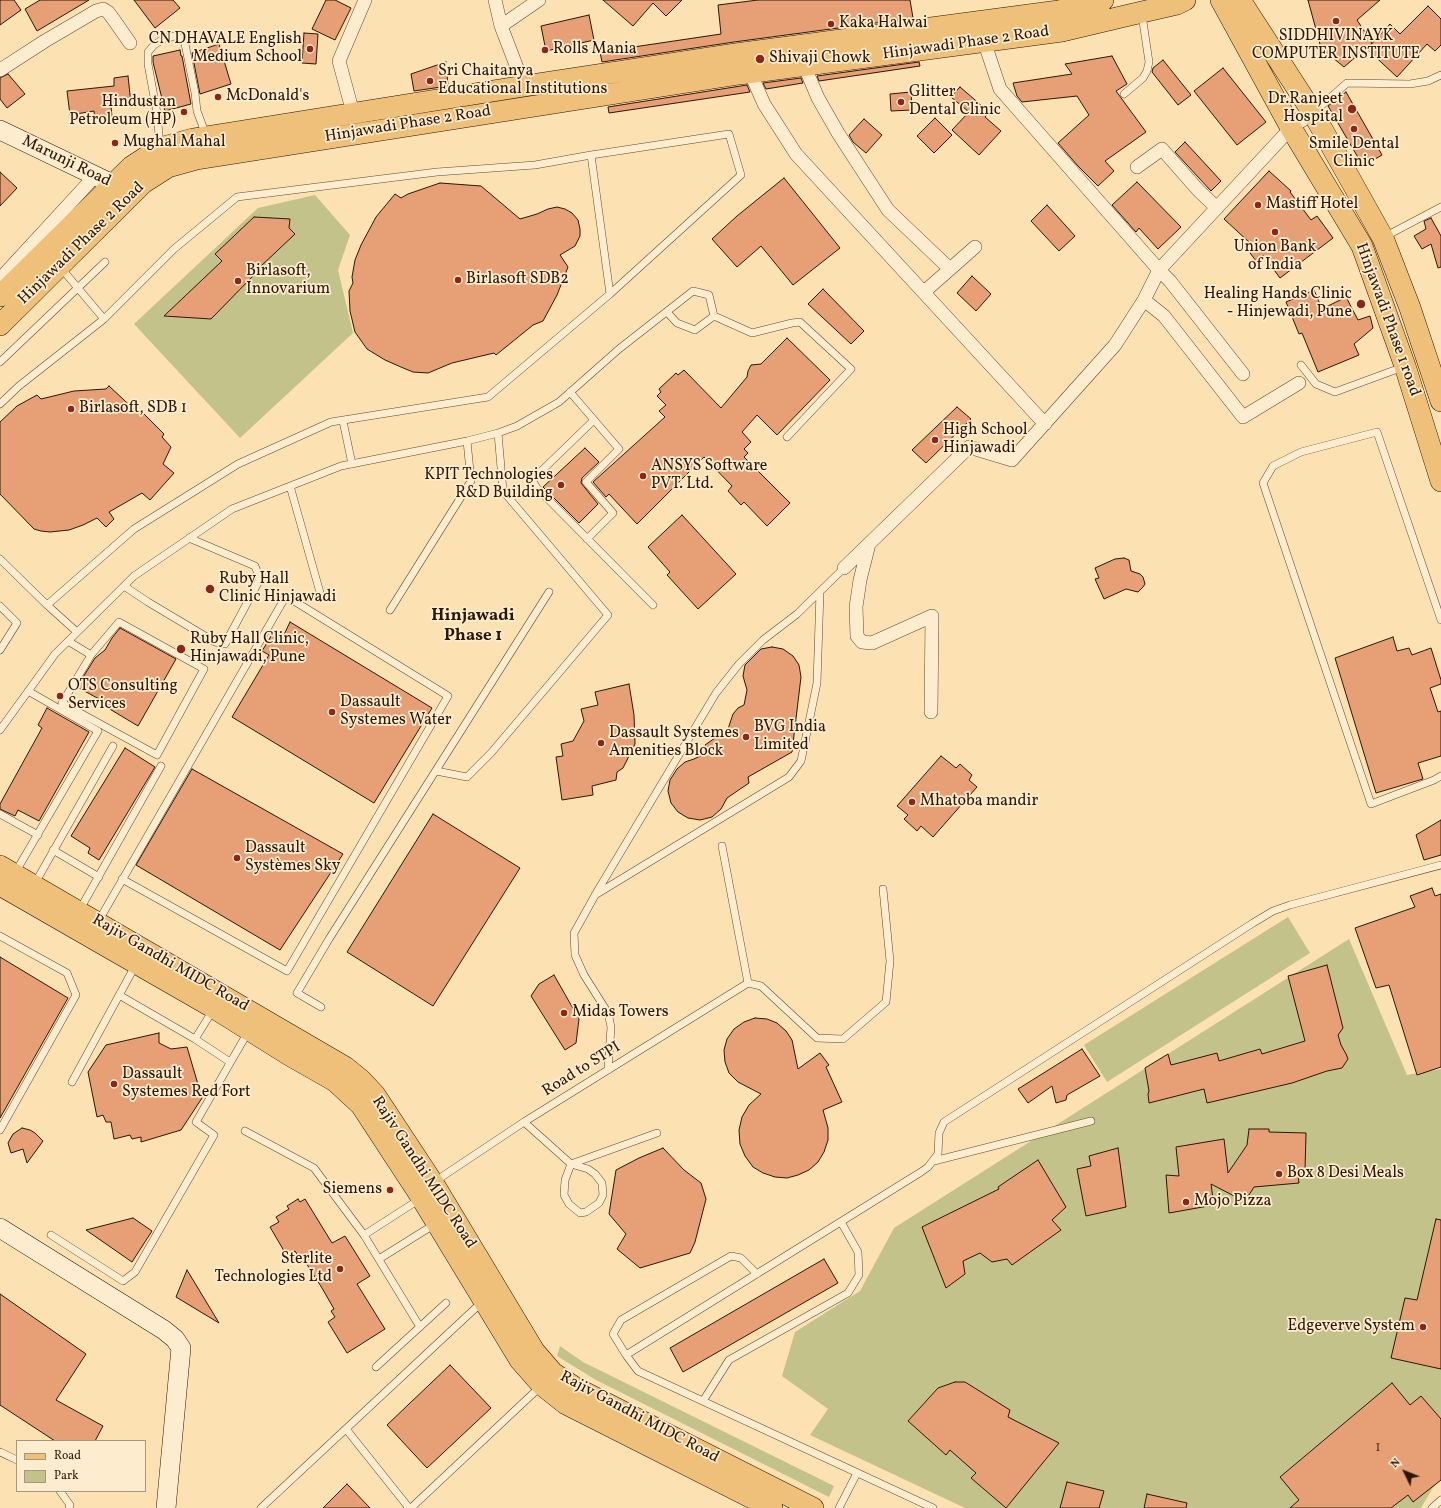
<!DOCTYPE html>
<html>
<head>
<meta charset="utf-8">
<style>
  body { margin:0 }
  #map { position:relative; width:1441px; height:1508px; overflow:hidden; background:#fce1b3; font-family:Vollkorn,serif }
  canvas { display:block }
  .legend { position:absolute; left:16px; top:1440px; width:130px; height:52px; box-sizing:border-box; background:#fdecce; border:1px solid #aa967e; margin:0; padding:5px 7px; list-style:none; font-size:12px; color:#2d1606 }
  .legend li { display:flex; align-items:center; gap:8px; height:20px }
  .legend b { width:20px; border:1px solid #aa967e }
  .north { position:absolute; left:1385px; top:1452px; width:40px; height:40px; -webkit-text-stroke:3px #fdecce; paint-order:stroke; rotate:313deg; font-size:11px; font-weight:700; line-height:16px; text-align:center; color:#2d1606 }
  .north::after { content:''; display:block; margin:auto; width:14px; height:18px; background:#2d1606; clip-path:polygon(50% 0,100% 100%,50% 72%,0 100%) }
</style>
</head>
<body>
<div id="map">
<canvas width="1441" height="1508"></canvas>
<ul class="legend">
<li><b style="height:5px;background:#eec07a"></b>Road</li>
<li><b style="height:11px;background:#c2c28a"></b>Park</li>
</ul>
<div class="north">N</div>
</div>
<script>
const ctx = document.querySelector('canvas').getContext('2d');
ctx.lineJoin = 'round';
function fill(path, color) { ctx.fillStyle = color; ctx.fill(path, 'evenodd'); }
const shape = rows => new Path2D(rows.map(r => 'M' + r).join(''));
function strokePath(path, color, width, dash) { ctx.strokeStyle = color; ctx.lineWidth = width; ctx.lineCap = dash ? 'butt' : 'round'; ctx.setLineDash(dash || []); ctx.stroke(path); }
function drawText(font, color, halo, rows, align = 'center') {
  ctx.font = font + ' Vollkorn,serif'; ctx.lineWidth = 3.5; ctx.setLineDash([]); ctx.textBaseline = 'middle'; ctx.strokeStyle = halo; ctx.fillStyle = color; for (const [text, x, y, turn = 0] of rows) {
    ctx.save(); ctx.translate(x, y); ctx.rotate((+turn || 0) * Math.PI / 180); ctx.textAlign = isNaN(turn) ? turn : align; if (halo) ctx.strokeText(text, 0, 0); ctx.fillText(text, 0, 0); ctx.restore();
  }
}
fill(shape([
  [315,195,350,235,338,270,353,333,240,438,134,324,258,208],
  [1288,917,1310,953,1107,1082,1084,1045],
  [1349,939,1407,1075,1441,1069,1441,1474,1421,1508,965,1508,810,1435,828,1409,782,1376,795,1332,860,1291,894,1228],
  [560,1346,583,1362,834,1486,829,1497,596,1380,557,1356]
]), '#c2c28a');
const building = shape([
  [0,0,14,0,21,10,0,25,0,0],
  [40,0,89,0,37,31,25,9,40,0],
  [134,0,173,0,180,8,155,28,134,0],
  [326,0,335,0,351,8,335,40,312,29,326,0],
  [603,0,682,0,666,16,653,3,633,26,603,0],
  [758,0,910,0,913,18,734,42,602,62,600,52,721,34,718,5,758,0],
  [1308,0,1380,0,1357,20,1372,43,1344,67,1321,48,1308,0],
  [1428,6,1441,19,1441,45,1435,51,1427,44,1397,77,1367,49,1390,24,1400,34,1428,6],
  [589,15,594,40,546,51,541,26,589,15],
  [304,33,318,34,316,64,302,63,304,33],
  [219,44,231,84,200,94,192,53,219,44],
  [180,50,181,56,182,56,191,104,165,111,153,62,153,56,180,50],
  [1112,56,1127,84,1116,91,1146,132,1105,161,1114,171,1098,186,1078,166,1058,143,1089,115,1077,96,1022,102,1017,96,1013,83,1072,74,1065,64,1112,56],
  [1163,60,1191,95,1178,105,1152,72,1153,68,1163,60],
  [446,62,448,86,414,91,411,74,446,62],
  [919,62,920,66,819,81,817,76,919,62],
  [1223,68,1266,122,1237,145,1194,91,1223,68],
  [8,74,25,94,7,108,0,99,0,78,8,74],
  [128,76,131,104,111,106,112,117,95,119,94,111,70,115,67,91,114,86,114,78,128,76],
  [801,78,803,83,766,89,763,83,801,78],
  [747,85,750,92,609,113,608,107,747,85],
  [960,87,989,112,985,117,1001,131,979,155,952,130,969,112,951,97,960,87],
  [911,92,912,110,891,111,890,94,911,92],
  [1346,92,1382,155,1363,166,1328,106,1346,92],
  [935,118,952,135,934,153,917,136,935,118],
  [864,119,882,135,866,153,853,142,849,135,864,119],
  [1185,142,1221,181,1211,191,1175,152,1185,142],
  [1269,171,1291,191,1290,192,1311,220,1317,216,1333,238,1280,278,1263,255,1256,261,1245,246,1249,242,1224,219,1269,171],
  [0,172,17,188,0,206,0,172],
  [784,178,840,248,793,285,761,246,737,267,712,239,737,216,784,178],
  [1137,182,1181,227,1158,249,1139,228,1136,232,1112,205,1137,182],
  [440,183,481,186,520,219,537,214,548,209,557,207,565,209,572,213,578,220,580,229,580,236,575,246,560,255,568,267,557,295,543,321,533,325,496,355,494,353,452,363,428,373,413,372,401,367,385,360,367,349,355,332,350,311,349,291,353,283,352,277,355,260,361,245,376,217,395,194,401,198,408,194,440,183],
  [1047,205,1075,236,1059,251,1031,221,1047,205],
  [254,217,290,219,289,228,295,234,260,267,261,274,255,274,211,319,164,316,222,261,215,254,254,217],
  [1431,218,1441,236,1441,267,1438,268,1431,244,1422,249,1414,236,1426,229,1424,221,1431,218],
  [972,276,991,294,976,311,957,293,972,276],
  [823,289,864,331,851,344,808,304,823,289],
  [1314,290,1322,309,1346,297,1358,320,1370,316,1373,328,1354,344,1359,355,1318,372,1302,333,1299,334,1286,302,1314,290],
  [787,338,830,380,777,435,757,415,742,432,751,442,744,449,748,453,744,457,790,503,767,526,744,502,741,505,728,491,732,486,704,457,637,524,609,494,606,497,593,482,665,417,659,411,666,405,657,396,661,392,659,389,676,373,678,375,684,370,721,408,747,377,748,371,751,365,761,364,787,338],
  [109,386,138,413,140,410,164,434,162,437,171,447,163,464,174,473,150,500,142,493,109,512,114,519,106,527,97,518,83,525,69,530,50,532,41,531,34,529,0,494,0,422,17,406,37,395,41,399,74,391,106,389,109,386],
  [957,407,971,419,926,463,912,450,957,407],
  [585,448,599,462,582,478,581,483,598,504,579,523,543,487,585,448],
  [682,515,736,574,698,609,667,575,670,572,648,547,682,515],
  [1124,558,1129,560,1131,571,1140,574,1143,577,1145,584,1143,587,1138,592,1126,589,1104,599,1095,579,1099,578,1095,568,1115,559,1124,558],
  [290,622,432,708,374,803,232,717,269,655,262,651,273,633,282,639,290,622],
  [120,628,176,659,138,726,108,708,110,705,77,687,95,658,105,650,112,638,120,628],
  [1393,637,1397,651,1409,648,1412,655,1431,648,1441,680,1441,684,1430,688,1438,712,1441,711,1441,756,1418,763,1423,779,1376,793,1335,658,1393,637],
  [772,647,783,649,793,656,799,665,801,677,792,752,748,777,749,783,727,798,721,809,712,817,700,820,688,818,678,812,671,803,668,791,670,780,677,769,685,762,694,759,708,752,705,745,728,729,733,714,738,708,744,705,747,690,743,676,745,665,761,649,772,647],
  [629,684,634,715,635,744,623,768,617,772,616,780,592,786,593,795,562,800,556,757,563,756,561,744,573,741,584,721,581,709,598,705,595,692,629,684],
  [47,708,89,732,39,821,18,810,15,816,0,809,0,804,42,728,38,725,47,708],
  [125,748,155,767,99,860,88,853,90,848,71,836,125,748],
  [941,756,956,768,960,764,972,775,969,780,977,787,933,837,921,826,917,831,904,819,908,815,897,806,941,756],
  [192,769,343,854,280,950,136,865,192,769],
  [433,814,520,868,433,1006,347,952,433,814],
  [1441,820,1441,855,1424,860,1416,835,1441,820],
  [1432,888,1435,896,1441,894,1441,1067,1417,1075,1389,985,1376,988,1355,928,1415,907,1410,896,1432,888],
  [0,957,68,998,0,1118,0,957],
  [1327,965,1343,1028,1338,1035,1341,1045,1346,1054,1348,1059,1342,1068,1327,1071,1292,1083,1207,1103,1204,1089,1149,1103,1148,1094,1149,1091,1145,1068,1168,1054,1171,1065,1217,1053,1219,1061,1260,1049,1262,1054,1305,1041,1288,976,1327,965],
  [554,975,579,1019,576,1043,565,1050,531,996,539,984,554,975],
  [755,1018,767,1019,777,1023,786,1031,792,1040,798,1069,820,1053,829,1065,826,1067,842,1102,823,1110,828,1128,828,1140,824,1152,818,1162,809,1170,798,1175,787,1178,775,1177,763,1173,753,1167,745,1156,740,1144,739,1130,742,1117,749,1105,761,1094,738,1082,729,1073,725,1062,724,1050,727,1039,734,1029,744,1022,755,1018],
  [159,1033,159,1043,171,1049,187,1047,202,1098,181,1130,141,1142,141,1137,132,1139,130,1135,114,1139,111,1122,106,1122,103,1115,97,1117,88,1072,106,1045,159,1033],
  [1082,1049,1100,1076,1067,1095,1066,1100,1056,1103,1052,1086,1028,1103,1018,1089,1082,1049],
  [22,1128,30,1130,35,1133,43,1141,27,1163,23,1149,11,1153,8,1143,13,1134,22,1128],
  [1249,1129,1269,1129,1269,1132,1306,1133,1305,1170,1298,1175,1299,1183,1254,1187,1249,1195,1246,1197,1238,1198,1211,1184,1214,1205,1169,1213,1166,1175,1179,1176,1176,1147,1224,1139,1228,1173,1247,1145,1249,1129],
  [663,1148,684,1170,701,1183,706,1199,695,1242,690,1253,640,1268,617,1249,626,1234,609,1214,616,1170,639,1158,663,1148],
  [1118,1148,1126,1207,1086,1216,1077,1169,1091,1166,1089,1156,1118,1148],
  [1038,1160,1066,1207,1052,1220,1061,1230,1012,1265,1007,1259,992,1262,980,1253,963,1261,965,1274,946,1288,922,1227,999,1189,998,1187,1038,1160],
  [298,1199,300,1202,305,1199,332,1243,345,1236,370,1276,357,1284,385,1329,347,1353,328,1322,335,1317,331,1311,334,1309,322,1288,301,1255,298,1256,295,1251,287,1256,270,1227,279,1222,276,1217,289,1209,287,1206,298,1199],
  [133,1218,152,1231,132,1262,86,1230,133,1218],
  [1436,1219,1441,1220,1441,1369,1391,1358,1405,1298,1417,1300,1436,1219],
  [824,1259,838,1283,683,1372,670,1348,824,1259],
  [187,1270,219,1323,176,1297,187,1270],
  [0,1294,86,1354,56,1400,103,1426,95,1441,55,1441,0,1405,0,1294],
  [450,1365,491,1408,427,1468,387,1425,450,1365],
  [955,1382,965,1382,1010,1410,1008,1417,1059,1443,1006,1508,971,1478,976,1473,950,1450,946,1455,908,1421,938,1388,955,1382],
  [1392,1383,1410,1405,1421,1396,1441,1419,1441,1480,1413,1502,1408,1495,1391,1508,1290,1508,1299,1500,1280,1477,1392,1383],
  [1067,1482,1104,1491,1099,1508,1060,1508,1067,1482],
  [347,1484,370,1508,323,1508,347,1484],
  [1147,1494,1187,1503,1186,1508,1144,1508,1147,1494]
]);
fill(building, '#e7a075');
strokePath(building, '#2d1606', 1);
const lane = shape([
  [1124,94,1143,78,1147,71,1149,62,1142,15],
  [1314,112,1347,83,1410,84,1428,81,1441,75],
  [160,146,157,113,148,64,148,52,154,45,165,38,175,36,184,39,195,93,197,111,206,135],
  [1384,237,1441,207],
  [714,316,752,333,792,323,800,322,851,369,787,437],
  [104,319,174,249,237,197,437,172,535,165,591,155,729,134,741,175,610,294,591,155],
  [0,362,105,262],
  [1301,365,1316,384,1335,392,1403,367],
  [570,392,619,449,586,482,613,513,587,539],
  [0,404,19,386,104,319,61,268],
  [594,420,532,480,537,488,653,605],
  [343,421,352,464],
  [290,486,321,596],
  [0,559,47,605,77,632],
  [124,586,148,602,215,642,225,644,260,579,255,566,189,538],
  [47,605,134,529,238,464,331,422,488,397,610,294],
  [0,606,17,623,0,650],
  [390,610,471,481,467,441],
  [1441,620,1377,432,1301,452,1273,466,1263,483,1371,804,1434,780,1441,776],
  [68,641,91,655,119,622,204,669,157,755,62,703,91,655],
  [0,730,55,654,124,586,134,576,232,509,341,466,467,441,498,433,517,426,559,402,619,349,693,291,709,295,714,316,695,330,677,323,667,312],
  [436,771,467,777,491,753,608,615,503,491,498,433],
  [0,814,38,835],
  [722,846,748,983],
  [53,850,99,877],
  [15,873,98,731,28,691],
  [34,885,113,746],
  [595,895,789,777,801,761,817,683,820,592],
  [79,911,161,766],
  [98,922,286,596,448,696,287,971,122,879],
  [0,936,67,973,76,995,0,1130],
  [748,983,761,986,817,1038,843,1039,886,1002,890,961,883,889],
  [119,995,195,1039,230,1062],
  [321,1007,297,993,329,939,549,592],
  [195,1039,213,1010],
  [608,1070,611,1027,608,1013,584,975,575,955,574,933,598,890,716,693,739,664,763,640,797,614,844,568],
  [72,1082,135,966],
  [524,1122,571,1164,657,1133],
  [245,1131,314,1168,364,1235,420,1327],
  [934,1161,1091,1121],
  [571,1164,588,1169,595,1174,602,1183,603,1195,599,1203,586,1212,580,1213,569,1204,564,1195,565,1180,571,1164],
  [434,1182,524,1122,748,983],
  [51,1235,123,1281,135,1272,214,1135,196,1122,248,1032],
  [364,1235,420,1199],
  [379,1259,435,1224],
  [757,1274,741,1258,731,1256,621,1320,613,1334,626,1355,638,1371,933,1508],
  [626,1355,921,1172,928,1167,938,1154,939,1133,944,1122,1253,923,1273,911,1290,905,1441,865],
  [376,1367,446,1303],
  [703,1401,729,1360,848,1293,859,1275,858,1252,841,1222],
  [346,1429,409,1508],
  [0,1452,17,1460],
  [60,1491,70,1505,69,1508],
  [261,1508,482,1302],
  [411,1508,541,1386],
  [839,1508,857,1473],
  [1432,1508,1441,1500]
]);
const street = shape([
  [495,0,501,26,524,86],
  [501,26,539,0],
  [984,41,1000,89,1159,270,1170,281,1243,374],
  [804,65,818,98,838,133,888,210,950,269],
  [0,70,45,41,96,11,103,9,108,12,114,20,130,43],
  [750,72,764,104,796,154,1045,424],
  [353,113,339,61,365,0],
  [1137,167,1162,149,1198,190,1217,208],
  [0,279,95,176],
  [924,292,975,247],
  [1144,300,1164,316,1243,417,1299,383],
  [869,544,860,580,856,607,857,636,862,642,872,643,932,616,931,712],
  [844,568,969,447,1012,460,1115,345,1144,300,1159,270,1291,128,1313,113]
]);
const secondary = shape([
  [0,130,127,191],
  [0,1228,164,1330,175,1339,181,1348,166,1508]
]);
const primary = shape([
  [1221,0,1291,128,1362,246,1405,366,1441,481],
  [1240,0,1313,113,1383,238,1410,308,1441,401],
  [0,296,131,167,160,148,193,139,524,86,736,54,1059,11,1103,0],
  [0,325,143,183,168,167,197,159,739,74,1062,31,1142,12,1177,4,1185,0],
  [0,866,345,1067,361,1080,375,1095,433,1183,534,1351,553,1373,574,1387,813,1508],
  [0,885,214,1008,291,1056,335,1081,361,1105,418,1192,520,1360,542,1385,566,1404,772,1508]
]);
strokePath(lane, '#614931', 8);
strokePath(street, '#614931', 14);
strokePath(secondary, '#2d1606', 20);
strokePath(primary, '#2d1606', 22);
strokePath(lane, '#fdecce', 7);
strokePath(street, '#fdecce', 13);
strokePath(secondary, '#fdecce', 19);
strokePath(primary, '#eec07a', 21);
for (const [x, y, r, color] of [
  [1336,21,4,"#8f2418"],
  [831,24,4,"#8f2418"],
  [310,49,4,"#8f2418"],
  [545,50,4,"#8f2418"],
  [760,59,5,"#8f2418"],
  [430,81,4,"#8f2418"],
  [218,97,4,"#8f2418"],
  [901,102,4,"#8f2418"],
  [1352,109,5,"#8f2418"],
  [184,112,4,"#8f2418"],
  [1354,129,4,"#8f2418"],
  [115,143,4,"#8f2418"],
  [1258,205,4,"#8f2418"],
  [1275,232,4,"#8f2418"],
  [458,280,4,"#8f2418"],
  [238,281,4,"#8f2418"],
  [1361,304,5,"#8f2418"],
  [71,409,4,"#8f2418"],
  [935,440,4,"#8f2418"],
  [643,476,4,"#8f2418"],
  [561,485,4,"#8f2418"],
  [210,589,5,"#8f2418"],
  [181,649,5,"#8f2418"],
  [60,696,4,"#8f2418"],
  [332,712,4,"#8f2418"],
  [746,737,4,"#8f2418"],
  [601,743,4,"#8f2418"],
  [912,802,4,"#8f2418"],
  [237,858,4,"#8f2418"],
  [564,1013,4,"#8f2418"],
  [114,1084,4,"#8f2418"],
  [1279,1174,4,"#8f2418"],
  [390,1190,4,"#8f2418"],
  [1186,1202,4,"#8f2418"],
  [340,1269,4,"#8f2418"],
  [1423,1327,4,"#8f2418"]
]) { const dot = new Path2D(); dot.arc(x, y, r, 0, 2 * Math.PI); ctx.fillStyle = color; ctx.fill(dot); strokePath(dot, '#fdecce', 1.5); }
drawText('14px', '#5c3822', null, [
  ["1",1378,1448]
]);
drawText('16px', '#2d1606', '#fdecce', [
  ["Kaka Halwai",839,24],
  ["SIDDHIVINAYK",1336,37,"center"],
  ["COMPUTER INSTITUTE",1336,55,"center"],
  ["CN DHAVALE English",302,40,"right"],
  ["Medium School",302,58,"right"],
  ["Rolls Mania",553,50],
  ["Shivaji Chowk",769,59],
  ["Sri Chaitanya",438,72],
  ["Educational Institutions",438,90],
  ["Glitter",909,93],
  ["Dental Clinic",909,111],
  ["McDonald's",226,97],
  ["Dr.Ranjeet",1343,100,"right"],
  ["Hospital",1343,118,"right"],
  ["Hindustan",176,103,"right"],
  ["Petroleum (HP)",176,121,"right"],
  ["Mughal Mahal",123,143],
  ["Smile Dental",1354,145,"center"],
  ["Clinic",1354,163,"center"],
  ["Mastiff Hotel",1266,205],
  ["Union Bank",1275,248,"center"],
  ["of India",1275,266,"center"],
  ["Birlasoft,",246,272],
  ["Innovarium",246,290],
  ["Birlasoft SDB2",466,280],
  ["Healing Hands Clinic",1352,295,"right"],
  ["- Hinjewadi, Pune",1352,313,"right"],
  ["Birlasoft, SDB 1",79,409],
  ["High School",943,431],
  ["Hinjawadi",943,449],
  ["ANSYS Software",651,467],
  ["PVT. Ltd.",651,485],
  ["KPIT Technologies",553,476,"right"],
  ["R&D Building",553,494,"right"],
  ["Ruby Hall",219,580],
  ["Clinic Hinjawadi",219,598],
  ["Ruby Hall Clinic,",190,640],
  ["Hinjawadi, Pune",190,658],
  ["OTS Consulting",68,687],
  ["Services",68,705],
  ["Dassault",340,703],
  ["Systemes Water",340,721],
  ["BVG India",754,728],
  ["Limited",754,746],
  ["Dassault Systemes",609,734],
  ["Amenities Block",609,752],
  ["Mhatoba mandir",920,802],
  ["Dassault",245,849],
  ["Systèmes Sky",245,867],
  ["Midas Towers",572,1013],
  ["Dassault",122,1075],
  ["Systemes Red Fort",122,1093],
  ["Box 8 Desi Meals",1287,1174],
  ["Siemens",382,1190,"right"],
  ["Mojo Pizza",1194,1202],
  ["Sterlite",332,1260,"right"],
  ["Technologies Ltd",332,1278,"right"],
  ["Edgeverve System",1415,1327,"right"]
], 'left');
drawText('16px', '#2d1606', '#fdecce', [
  ["Hinjawadi Phase 2 Road",966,44,-8],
  ["Hinjawadi Phase 2 Road",408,125,-9],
  ["Marunji Road",66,162,26],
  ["Hinjawadi Phase 2 Road",82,244,-44],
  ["Hinjawadi Phase 1 road",1387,320,70],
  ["Rajiv Gandhi MIDC Road",170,964,30],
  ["Road to STPI",582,1070,-32],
  ["Rajiv Gandhi MIDC Road",423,1173,57],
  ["Rajiv Gandhi MIDC Road",639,1418,28]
]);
drawText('bold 17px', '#2d1606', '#fdecce', [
  ["Hinjawadi",473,617],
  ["Phase 1",473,637]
]);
</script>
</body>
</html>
